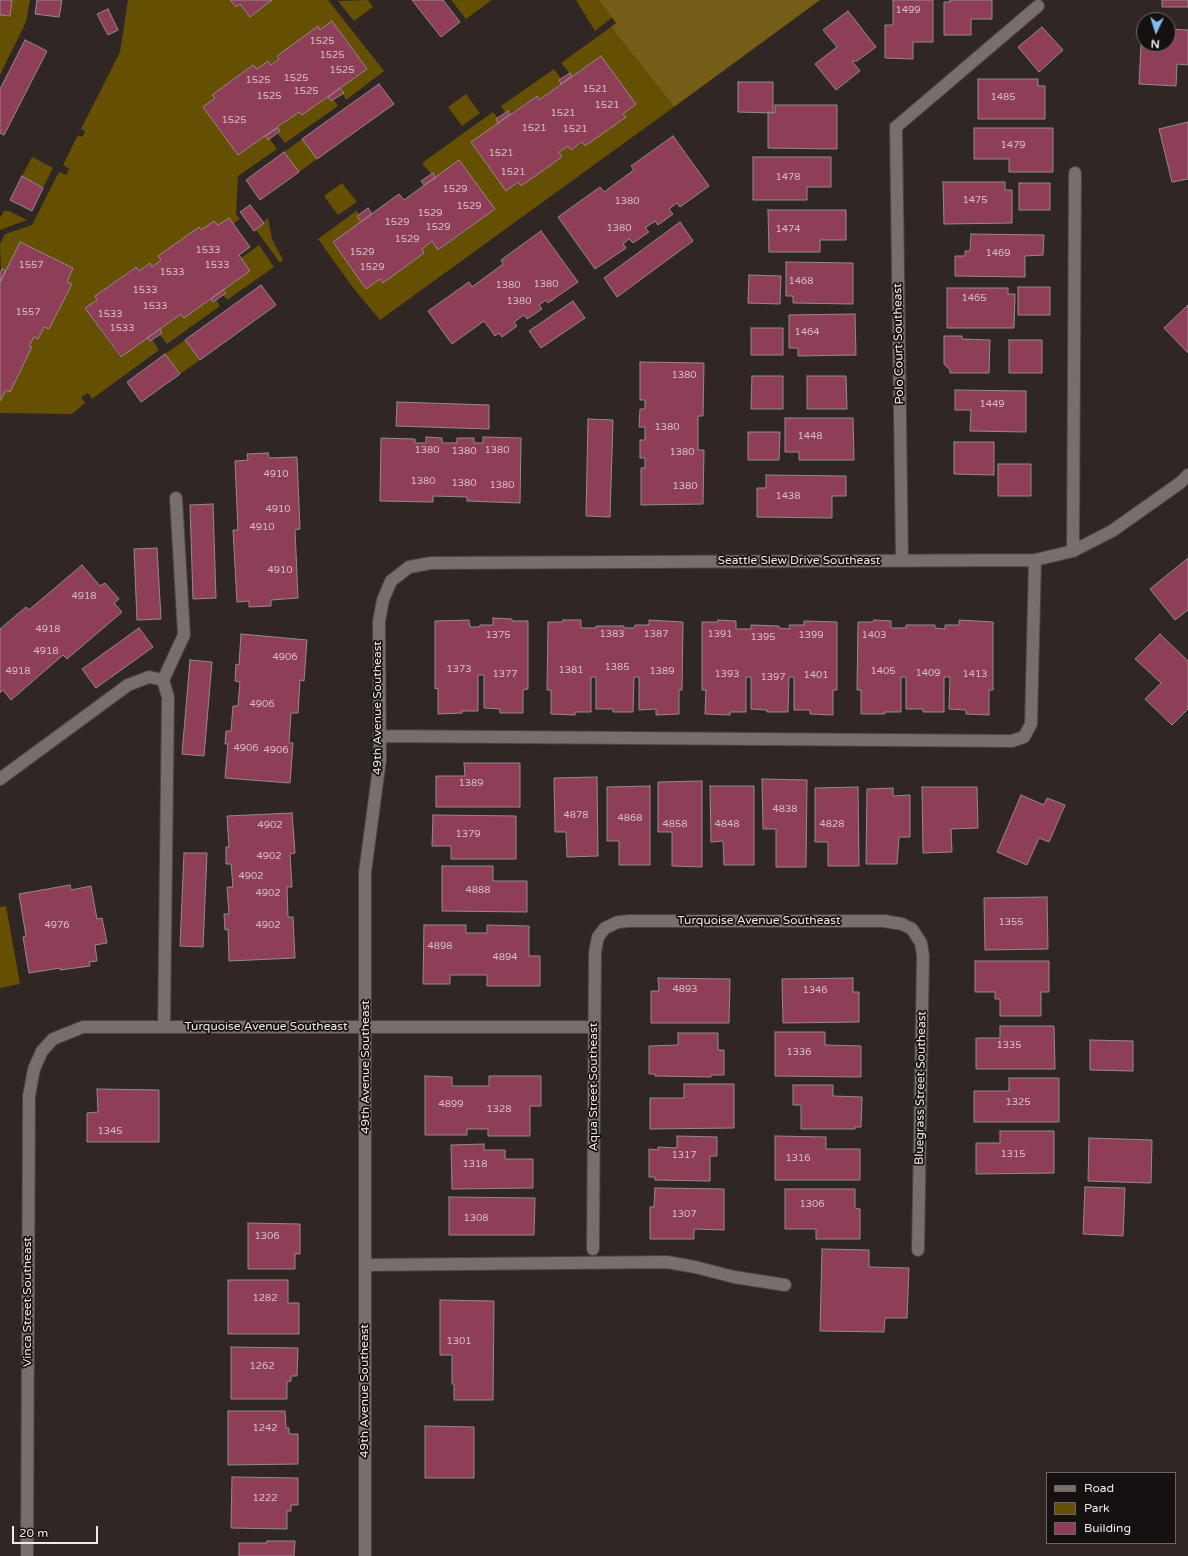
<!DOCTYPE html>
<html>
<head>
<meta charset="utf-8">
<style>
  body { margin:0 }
  #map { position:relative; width:1188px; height:1556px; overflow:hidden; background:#302725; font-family:"Varela Round",sans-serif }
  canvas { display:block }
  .legend { position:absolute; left:1046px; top:1472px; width:130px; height:72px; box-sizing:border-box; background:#151110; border:1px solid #6c6766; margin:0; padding:5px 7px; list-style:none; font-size:12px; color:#efe9e8 }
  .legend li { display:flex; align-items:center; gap:8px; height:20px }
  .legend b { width:20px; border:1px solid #6c6766 }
  .north { position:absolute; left:1136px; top:12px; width:40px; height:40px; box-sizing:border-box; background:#151110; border:1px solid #6c6766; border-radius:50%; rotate:184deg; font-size:11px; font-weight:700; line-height:16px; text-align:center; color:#efe9e8 }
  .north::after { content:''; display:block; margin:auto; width:14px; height:18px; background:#7bbef9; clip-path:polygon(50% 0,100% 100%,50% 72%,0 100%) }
  .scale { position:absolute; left:12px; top:1526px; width:86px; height:18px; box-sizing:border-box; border:2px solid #efe9e8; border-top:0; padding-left:5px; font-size:12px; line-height:14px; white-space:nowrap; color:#efe9e8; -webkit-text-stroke:3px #151110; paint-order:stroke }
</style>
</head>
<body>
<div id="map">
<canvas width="1188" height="1556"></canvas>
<ul class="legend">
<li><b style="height:5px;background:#786e6c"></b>Road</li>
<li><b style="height:11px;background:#654f03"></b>Park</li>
<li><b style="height:11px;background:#8f3e58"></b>Building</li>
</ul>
<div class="north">N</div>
<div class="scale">20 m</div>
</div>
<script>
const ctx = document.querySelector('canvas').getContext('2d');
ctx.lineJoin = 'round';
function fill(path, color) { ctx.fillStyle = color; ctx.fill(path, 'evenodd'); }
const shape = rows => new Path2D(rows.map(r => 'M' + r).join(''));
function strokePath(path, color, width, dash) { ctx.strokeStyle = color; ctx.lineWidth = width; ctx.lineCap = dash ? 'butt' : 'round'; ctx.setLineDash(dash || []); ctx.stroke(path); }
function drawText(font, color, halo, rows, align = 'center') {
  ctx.font = font + ' "Varela Round",sans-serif'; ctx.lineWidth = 3.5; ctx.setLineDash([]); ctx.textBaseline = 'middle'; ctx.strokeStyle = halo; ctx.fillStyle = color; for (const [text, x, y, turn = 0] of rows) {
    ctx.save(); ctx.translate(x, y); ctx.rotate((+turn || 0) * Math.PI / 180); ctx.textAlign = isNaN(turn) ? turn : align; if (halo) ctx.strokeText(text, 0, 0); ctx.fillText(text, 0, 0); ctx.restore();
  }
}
fill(shape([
  [12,0,30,0,26,22,0,75,0,15,10,16],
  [128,0,230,0,240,4,250,17,272,0,328,0,384,71,346,100,340,88,367,69,332,21,320,30,318,27,277,56,279,59,271,65,268,61,257,69,253,65,213,95,215,98,203,107,238,155,265,136,268,140,269,138,277,149,238,176,236,214,240,219,233,224,228,218,218,225,201,230,199,227,152,267,150,263,139,271,135,267,95,296,97,300,85,308,120,357,147,338,150,341,152,339,159,350,92,399,88,393,81,397,85,403,72,414,0,413,0,401,6,390,10,392,32,348,29,346,34,337,38,339,44,327,49,329,72,285,67,282,73,268,20,242,6,271,2,269,1,271,0,244,5,234,32,225,59,172,66,175,69,169,63,165,78,135,82,137,84,134,85,131,81,129,120,52],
  [368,0,373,7,354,21,338,1],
  [451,0,492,0,466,19],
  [576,0,599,0,613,17,595,31],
  [611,27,674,107,380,320,354,289,318,239,356,211,359,214,357,216,361,222,333,243,366,288,380,279,383,283,424,253,422,249,432,241,439,250,495,209,436,178,433,173,431,174,422,163,493,112,498,118,496,120,498,123,506,191,518,182,521,186,562,157,559,152,568,146,571,150,626,117,623,114,635,104,601,56,572,76,561,63],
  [554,69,561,79,561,84,539,100,536,96,510,114,508,111,505,112,501,106],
  [466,94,480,113,462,126,448,107],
  [328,97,331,101,334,100,338,106,285,143,277,133,280,131,278,128,299,112,302,115],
  [302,139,317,159,299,172,284,152],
  [32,157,53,168,43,188,22,176],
  [342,183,357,202,338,215,324,196],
  [4,211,9,211,27,220,0,230,0,218],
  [268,218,272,239,283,260,280,263,256,230],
  [259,245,274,267,227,300,223,295,226,293,223,290,250,271,241,258],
  [211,299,213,302,216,300,220,306,167,344,159,334,162,333,160,329,181,314,184,318],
  [185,340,200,360,180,374,165,354],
  [6,906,20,984,0,988,0,907]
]), '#654f03');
fill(shape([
  [599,0,820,0,674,107,611,27,616,23]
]), '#745d16');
const building = shape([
  [0,0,12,0,10,16,0,15,0,0],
  [37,0,62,0,59,17,35,14,37,0],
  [230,0,272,0,250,17,240,4,236,7,230,0],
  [412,0,443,0,460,22,441,37,412,0],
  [893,0,933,0,933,42,913,42,913,59,885,58,885,25,893,25,893,0],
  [950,0,992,0,992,19,971,19,971,35,944,35,944,2,950,2,950,0],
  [1162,0,1188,0,1188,7,1162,7,1162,0],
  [108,9,118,30,108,35,97,14,108,9],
  [848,11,876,47,857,61,852,61,860,71,836,90,815,64,837,47,823,30,848,11],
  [332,21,367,69,302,115,299,112,238,155,203,107,215,98,212,95,253,65,257,69,268,61,271,65,279,59,277,56,318,26,320,30,332,21],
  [1042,27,1063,50,1039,72,1018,47,1042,27],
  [1142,27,1144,27,1144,44,1168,44,1168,29,1188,30,1188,65,1177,64,1176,86,1139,84,1142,27],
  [25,40,47,51,4,135,0,133,0,89,25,40],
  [601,56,636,104,623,114,626,117,585,146,582,142,571,150,568,146,559,152,562,157,521,186,518,182,506,191,471,142,537,96,539,100,601,56],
  [570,73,572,76,561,84,559,80,570,73],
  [978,79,1038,79,1038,86,1045,86,1045,119,978,119,978,79],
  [738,82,773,82,773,113,738,112,738,82],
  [379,84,394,104,317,159,302,139,379,84],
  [340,88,344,93,331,101,328,97,340,88],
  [775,105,837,105,837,149,768,148,768,112,775,113,775,105],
  [508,111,510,114,498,123,496,119,508,111],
  [1188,122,1188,179,1172,182,1159,129,1188,122],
  [278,128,280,131,268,140,265,136,278,128],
  [974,128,1053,128,1053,172,1009,172,1009,159,974,159,974,128],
  [673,136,709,186,680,207,677,203,669,209,673,214,658,225,655,221,645,228,649,232,633,243,629,239,623,244,626,248,595,269,558,217,600,187,604,192,634,170,631,166,673,136],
  [284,152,299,172,260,200,246,180,284,152],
  [753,157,831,157,831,187,807,187,807,200,753,200,753,157],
  [459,160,495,209,438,250,432,241,422,249,424,253,383,283,380,279,366,289,333,242,399,194,404,200,459,160],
  [433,173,436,178,424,185,421,181,433,173],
  [22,176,43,188,32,211,10,200,22,176],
  [943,182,1005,182,1005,190,1012,190,1012,223,944,224,943,182],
  [1019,183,1050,183,1050,210,1019,210,1019,183],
  [250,205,264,223,254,231,240,212,250,205],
  [368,208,372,214,361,222,357,216,368,208],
  [768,210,846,210,846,240,820,240,820,252,769,252,768,210],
  [229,218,250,247,239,255,250,271,184,318,181,314,121,357,85,308,97,300,95,296,136,267,139,271,150,263,152,267,161,260,158,256,199,227,201,230,214,221,218,225,229,218],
  [680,222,693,241,617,297,604,278,680,222],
  [541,231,578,282,548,303,546,300,539,305,542,309,527,319,524,315,514,322,517,326,502,337,499,333,495,336,484,321,452,344,428,311,469,282,472,287,503,264,501,260,541,231],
  [971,234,1044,235,1043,255,1025,256,1025,277,955,276,955,256,965,256,965,251,970,251,971,234],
  [20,242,73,268,67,282,72,284,49,329,44,327,38,339,34,337,29,346,32,347,10,392,6,390,0,401,0,282,20,242],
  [786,262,853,263,853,304,793,303,793,296,786,296,786,262],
  [2,269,6,271,0,282,0,273,2,269],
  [749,275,781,276,780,304,748,303,749,275],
  [261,285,276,305,200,360,185,340,261,285],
  [1018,287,1050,287,1050,315,1018,315,1018,287],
  [947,288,1008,288,1008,294,1015,294,1014,328,947,328,947,288],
  [223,290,226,293,213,302,211,299,223,290],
  [573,301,585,318,541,348,529,331,573,301],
  [1188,305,1188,353,1164,328,1188,305],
  [855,314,856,355,798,356,798,348,789,348,789,315,855,314],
  [751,328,783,328,783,355,751,355,751,328],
  [160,329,162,333,150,341,147,338,160,329],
  [944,336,962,336,962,339,990,340,989,373,950,373,950,370,944,364,944,336],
  [1009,340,1042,340,1042,373,1009,373,1009,340],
  [165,354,180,374,141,402,127,382,165,354],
  [640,362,704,363,703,416,698,416,698,450,704,450,703,504,641,505,641,468,645,468,645,458,640,458,640,440,645,440,645,427,639,427,640,409,645,409,645,400,640,400,640,362],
  [752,376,783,376,783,409,751,409,752,376],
  [807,376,846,376,847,409,807,409,807,376],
  [955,390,1026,391,1026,432,970,431,971,410,955,410,955,390],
  [397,402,489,405,489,429,396,426,397,402],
  [785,418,853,418,854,460,799,460,799,452,785,452,785,418],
  [588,419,613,420,610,517,586,516,588,419],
  [748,432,780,432,779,460,748,460,748,432],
  [426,437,442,438,442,443,457,443,457,438,474,438,474,443,483,443,483,437,521,438,520,503,467,501,467,497,433,496,433,502,380,501,381,438,415,439,415,443,426,443,426,437],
  [954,442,994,442,994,475,954,474,954,442],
  [268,453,269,458,297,457,300,529,295,530,298,598,271,600,271,606,249,607,249,601,237,602,233,530,238,530,235,461,248,460,247,454,268,453],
  [998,464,1031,464,1031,496,998,496,998,464],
  [766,475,846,476,846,496,832,496,832,518,757,517,757,488,766,488,766,475],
  [213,504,216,598,193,599,190,505,213,504],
  [157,548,161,619,137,620,134,549,157,548],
  [1188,558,1188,610,1175,620,1150,589,1188,558],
  [82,565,100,586,105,583,119,599,114,603,122,612,67,659,63,655,11,700,3,690,0,693,0,629,26,607,29,610,82,565],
  [493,618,512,619,512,621,528,621,528,689,523,690,523,713,500,713,500,709,484,708,484,675,478,675,478,711,462,711,462,713,438,714,438,688,435,689,435,621,469,620,470,627,479,627,480,625,493,625,493,618],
  [563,620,581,620,581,628,596,628,596,626,624,626,624,628,634,628,635,625,649,625,649,620,683,622,682,690,679,690,679,714,656,715,656,709,639,710,639,677,634,677,633,712,613,712,613,709,596,709,596,677,591,677,591,712,575,712,575,715,551,714,551,690,547,690,548,622,563,622,563,620],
  [718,620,736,621,736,629,751,629,751,625,779,626,779,628,790,629,789,625,804,625,804,621,837,622,837,690,833,690,833,715,810,714,810,710,794,710,794,677,789,677,788,712,767,712,767,710,751,709,751,677,746,677,746,712,730,712,730,715,705,714,706,690,702,690,702,622,718,622,718,620],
  [874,620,891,621,891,628,906,628,906,625,935,625,935,628,945,629,945,625,959,625,959,620,993,622,993,690,989,690,989,715,966,714,966,710,949,709,950,677,944,677,944,712,923,712,923,709,906,709,906,677,901,677,901,712,885,712,885,714,861,714,861,690,857,690,858,622,873,622,874,620],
  [139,628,153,647,96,688,82,669,139,628],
  [241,634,307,640,304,681,300,680,298,713,291,713,289,743,293,743,290,783,225,778,228,744,225,744,226,731,231,731,233,706,238,706,240,682,235,681,236,664,239,665,241,634],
  [1160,634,1188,661,1188,709,1172,725,1145,699,1161,683,1135,659,1160,634],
  [190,660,212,662,204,756,182,754,190,660],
  [464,763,520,763,520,807,436,807,436,776,465,776,464,763],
  [597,777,598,856,567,857,566,832,555,832,554,778,597,777],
  [762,779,807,780,806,867,776,867,776,829,763,829,762,779],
  [702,781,702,867,672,866,672,832,658,832,658,782,702,781],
  [650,786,650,865,619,865,619,841,607,841,607,787,650,786],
  [710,786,754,786,754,865,724,865,723,841,711,842,710,786],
  [858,787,859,866,828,866,828,842,815,842,815,788,858,787],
  [922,787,977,787,978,828,951,829,952,852,923,853,922,787],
  [893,788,893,796,910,795,910,837,899,837,897,864,866,864,867,789,893,788],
  [1021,795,1044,805,1047,798,1065,805,1049,842,1039,838,1027,865,997,852,1021,795],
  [292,813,295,853,290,854,292,887,287,887,288,917,293,917,295,958,229,961,228,929,225,930,224,914,229,914,227,887,233,887,231,864,226,864,226,847,229,847,227,816,292,813],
  [433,815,516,816,516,859,451,859,451,846,432,846,433,815],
  [184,853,207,853,203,947,180,946,184,853],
  [442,866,493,866,493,881,527,881,527,912,442,911,442,866],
  [70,885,71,890,91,886,97,919,102,918,107,943,95,945,97,961,89,962,90,966,60,970,60,968,29,973,23,937,26,936,19,894,70,885],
  [1047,897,1048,949,985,950,984,898,1047,897],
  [424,925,466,925,466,933,487,933,487,925,529,926,529,956,540,956,540,986,487,986,487,975,450,975,450,984,423,984,424,925],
  [975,961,1049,961,1049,992,1041,992,1041,1016,1000,1016,1000,999,995,999,995,992,975,992,975,961],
  [658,978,730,979,729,1023,651,1023,651,991,659,991,658,978],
  [853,978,853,992,859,992,859,1022,783,1023,782,979,853,978],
  [1000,1026,1054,1026,1055,1069,976,1069,976,1038,1000,1038,1000,1026],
  [775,1032,825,1032,825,1045,861,1046,861,1077,775,1076,775,1032],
  [678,1033,718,1033,718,1050,724,1050,724,1075,711,1075,711,1077,655,1076,655,1074,649,1074,649,1046,678,1045,678,1033],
  [1090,1040,1133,1041,1133,1071,1090,1070,1090,1040],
  [425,1076,452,1077,452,1086,489,1086,489,1076,541,1076,541,1106,530,1106,530,1136,488,1136,488,1129,467,1129,467,1135,425,1135,425,1076],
  [1009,1078,1059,1078,1059,1122,974,1122,974,1091,1009,1091,1009,1078],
  [684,1084,734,1084,734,1128,650,1129,650,1098,684,1098,684,1084],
  [793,1085,833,1085,833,1096,862,1097,861,1127,855,1127,855,1129,801,1129,801,1105,793,1105,793,1085],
  [97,1089,159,1090,159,1142,87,1142,87,1113,98,1112,97,1089],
  [1000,1131,1054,1131,1054,1173,976,1174,976,1143,1000,1143,1000,1131],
  [677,1136,717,1137,717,1156,710,1156,710,1181,655,1180,655,1177,649,1177,649,1149,658,1150,658,1147,677,1148,677,1136],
  [775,1136,826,1137,826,1149,860,1149,860,1180,775,1180,775,1136],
  [1089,1138,1152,1140,1151,1183,1088,1181,1089,1138],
  [484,1144,484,1150,505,1150,505,1159,533,1159,533,1188,452,1189,451,1145,484,1144],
  [1085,1187,1125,1188,1123,1236,1083,1234,1085,1187],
  [655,1188,724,1189,724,1230,694,1229,694,1239,650,1239,650,1207,654,1207,655,1188],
  [785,1189,855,1189,855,1208,860,1209,860,1239,816,1239,816,1229,785,1229,785,1189],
  [449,1197,535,1198,534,1235,449,1235,449,1197],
  [248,1223,300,1224,300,1254,295,1254,295,1269,248,1269,248,1223],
  [822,1249,869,1250,869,1267,909,1268,907,1318,885,1318,884,1332,820,1331,822,1249],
  [228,1280,288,1280,288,1303,299,1303,299,1334,228,1334,228,1280],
  [440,1300,494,1301,493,1400,454,1400,454,1384,452,1384,452,1355,440,1355,440,1300],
  [231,1347,298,1348,297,1376,291,1376,291,1381,287,1382,287,1399,231,1399,231,1347],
  [228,1411,285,1411,286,1428,289,1428,289,1434,298,1434,298,1464,228,1465,228,1411],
  [425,1426,474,1427,474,1478,425,1478,425,1426],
  [232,1477,298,1478,298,1505,291,1505,291,1511,287,1511,287,1529,231,1528,232,1477],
  [267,1541,295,1541,294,1556,239,1556,239,1543,267,1543,267,1541]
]);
fill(building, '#8f3e58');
strokePath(building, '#948a8c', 1);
const service = shape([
  [896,127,1038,6],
  [1073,551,1075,173],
  [163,680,184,635,176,498],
  [0,779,128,685,149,677,163,680,168,697,164,1027],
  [365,1265,667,1262,695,1267,734,1277,785,1285]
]);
const minor = shape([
  [896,127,902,561],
  [379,736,1012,741,1024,737,1031,724,1035,560],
  [593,1249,595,952,598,937,605,928,618,922,630,921,884,921,902,924,912,929,921,943,923,956,918,1250],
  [27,1556,29,1096,34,1069,42,1051,53,1039,83,1027,595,1027],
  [365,1556,365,872,380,760,379,621,383,600,391,581,409,567,431,563,1035,560,1073,551,1112,531,1180,483,1188,475]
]);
strokePath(service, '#4b4442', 14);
strokePath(minor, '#4b4442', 14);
strokePath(service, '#786e6c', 12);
strokePath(minor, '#786e6c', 12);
drawText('10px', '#d7bec4', null, [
  ["1499",908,10],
  ["1525",322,41],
  ["1525",332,55],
  ["1525",342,70],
  ["1525",296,78],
  ["1525",258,80],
  ["1521",595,89],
  ["1525",306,91],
  ["1525",269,96],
  ["1485",1003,97],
  ["1521",607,105],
  ["1521",563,113],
  ["1525",234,120],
  ["1521",534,128],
  ["1521",575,129],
  ["1479",1013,145],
  ["1521",501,153],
  ["1521",513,172],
  ["1478",788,177],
  ["1529",455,189],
  ["1475",975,200],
  ["1380",627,201],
  ["1529",469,206],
  ["1529",430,213],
  ["1529",397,222],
  ["1529",438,227],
  ["1380",619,228],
  ["1474",788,229],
  ["1529",407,239],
  ["1533",208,250],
  ["1529",362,252],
  ["1469",998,253],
  ["1557",31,265],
  ["1533",217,265],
  ["1529",372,267],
  ["1533",172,272],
  ["1468",801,281],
  ["1380",546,284],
  ["1380",508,285],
  ["1533",145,290],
  ["1465",974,298],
  ["1380",519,301],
  ["1533",155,306],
  ["1557",28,312],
  ["1533",110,314],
  ["1533",122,328],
  ["1464",807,332],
  ["1380",684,375],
  ["1449",992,404],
  ["1380",667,427],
  ["1448",810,436],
  ["1380",427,450],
  ["1380",497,450],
  ["1380",464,451],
  ["1380",682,452],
  ["4910",276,474],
  ["1380",423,481],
  ["1380",464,483],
  ["1380",502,485],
  ["1380",685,486],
  ["1438",788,496],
  ["4910",278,509],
  ["4910",262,527],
  ["4910",280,570],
  ["4918",84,596],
  ["4918",48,629],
  ["1383",612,634],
  ["1387",656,634],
  ["1391",720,634],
  ["1375",498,635],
  ["1399",811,635],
  ["1403",874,635],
  ["1395",763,637],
  ["4918",46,651],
  ["4906",285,657],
  ["1385",617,667],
  ["1373",459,669],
  ["1381",571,670],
  ["4918",18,671],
  ["1389",662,671],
  ["1405",883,671],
  ["1409",928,673],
  ["1377",505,674],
  ["1393",727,674],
  ["1413",975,674],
  ["1401",816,675],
  ["1397",773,677],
  ["4906",262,704],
  ["4906",246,748],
  ["4906",276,750],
  ["1389",471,783],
  ["4838",785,809],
  ["4878",576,815],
  ["4868",630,818],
  ["4858",675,824],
  ["4848",727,824],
  ["4828",832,824],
  ["4902",270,825],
  ["1379",468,834],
  ["4902",269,856],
  ["4902",251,876],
  ["4888",478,890],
  ["4902",268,893],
  ["1355",1011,922],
  ["4976",57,925],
  ["4902",268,925],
  ["4898",440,946],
  ["4894",505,957],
  ["4893",685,989],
  ["1346",815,990],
  ["1335",1009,1045],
  ["1336",799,1052],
  ["1325",1018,1102],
  ["4899",451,1104],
  ["1328",499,1109],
  ["1345",110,1131],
  ["1315",1013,1154],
  ["1317",684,1155],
  ["1316",798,1158],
  ["1318",475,1164],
  ["1306",812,1204],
  ["1307",684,1214],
  ["1308",476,1218],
  ["1306",267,1236],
  ["1282",265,1298],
  ["1301",459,1341],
  ["1262",262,1366],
  ["1242",265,1428],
  ["1222",265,1498]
]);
drawText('12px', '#efe9e8', '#151110', [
  ["Polo Court Southeast",899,344,-91],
  ["Seattle Slew Drive Southeast",799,561],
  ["49th Avenue Southeast",378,708,-90],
  ["Turquoise Avenue Southeast",759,921],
  ["Turquoise Avenue Southeast",266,1027],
  ["49th Avenue Southeast",366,1067,-90],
  ["Aqua Street Southeast",594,1087,-90],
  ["Bluegrass Street Southeast",921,1088,-89],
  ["Vinca Street Southeast",28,1302,-90],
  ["49th Avenue Southeast",365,1391,-90]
]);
</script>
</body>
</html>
